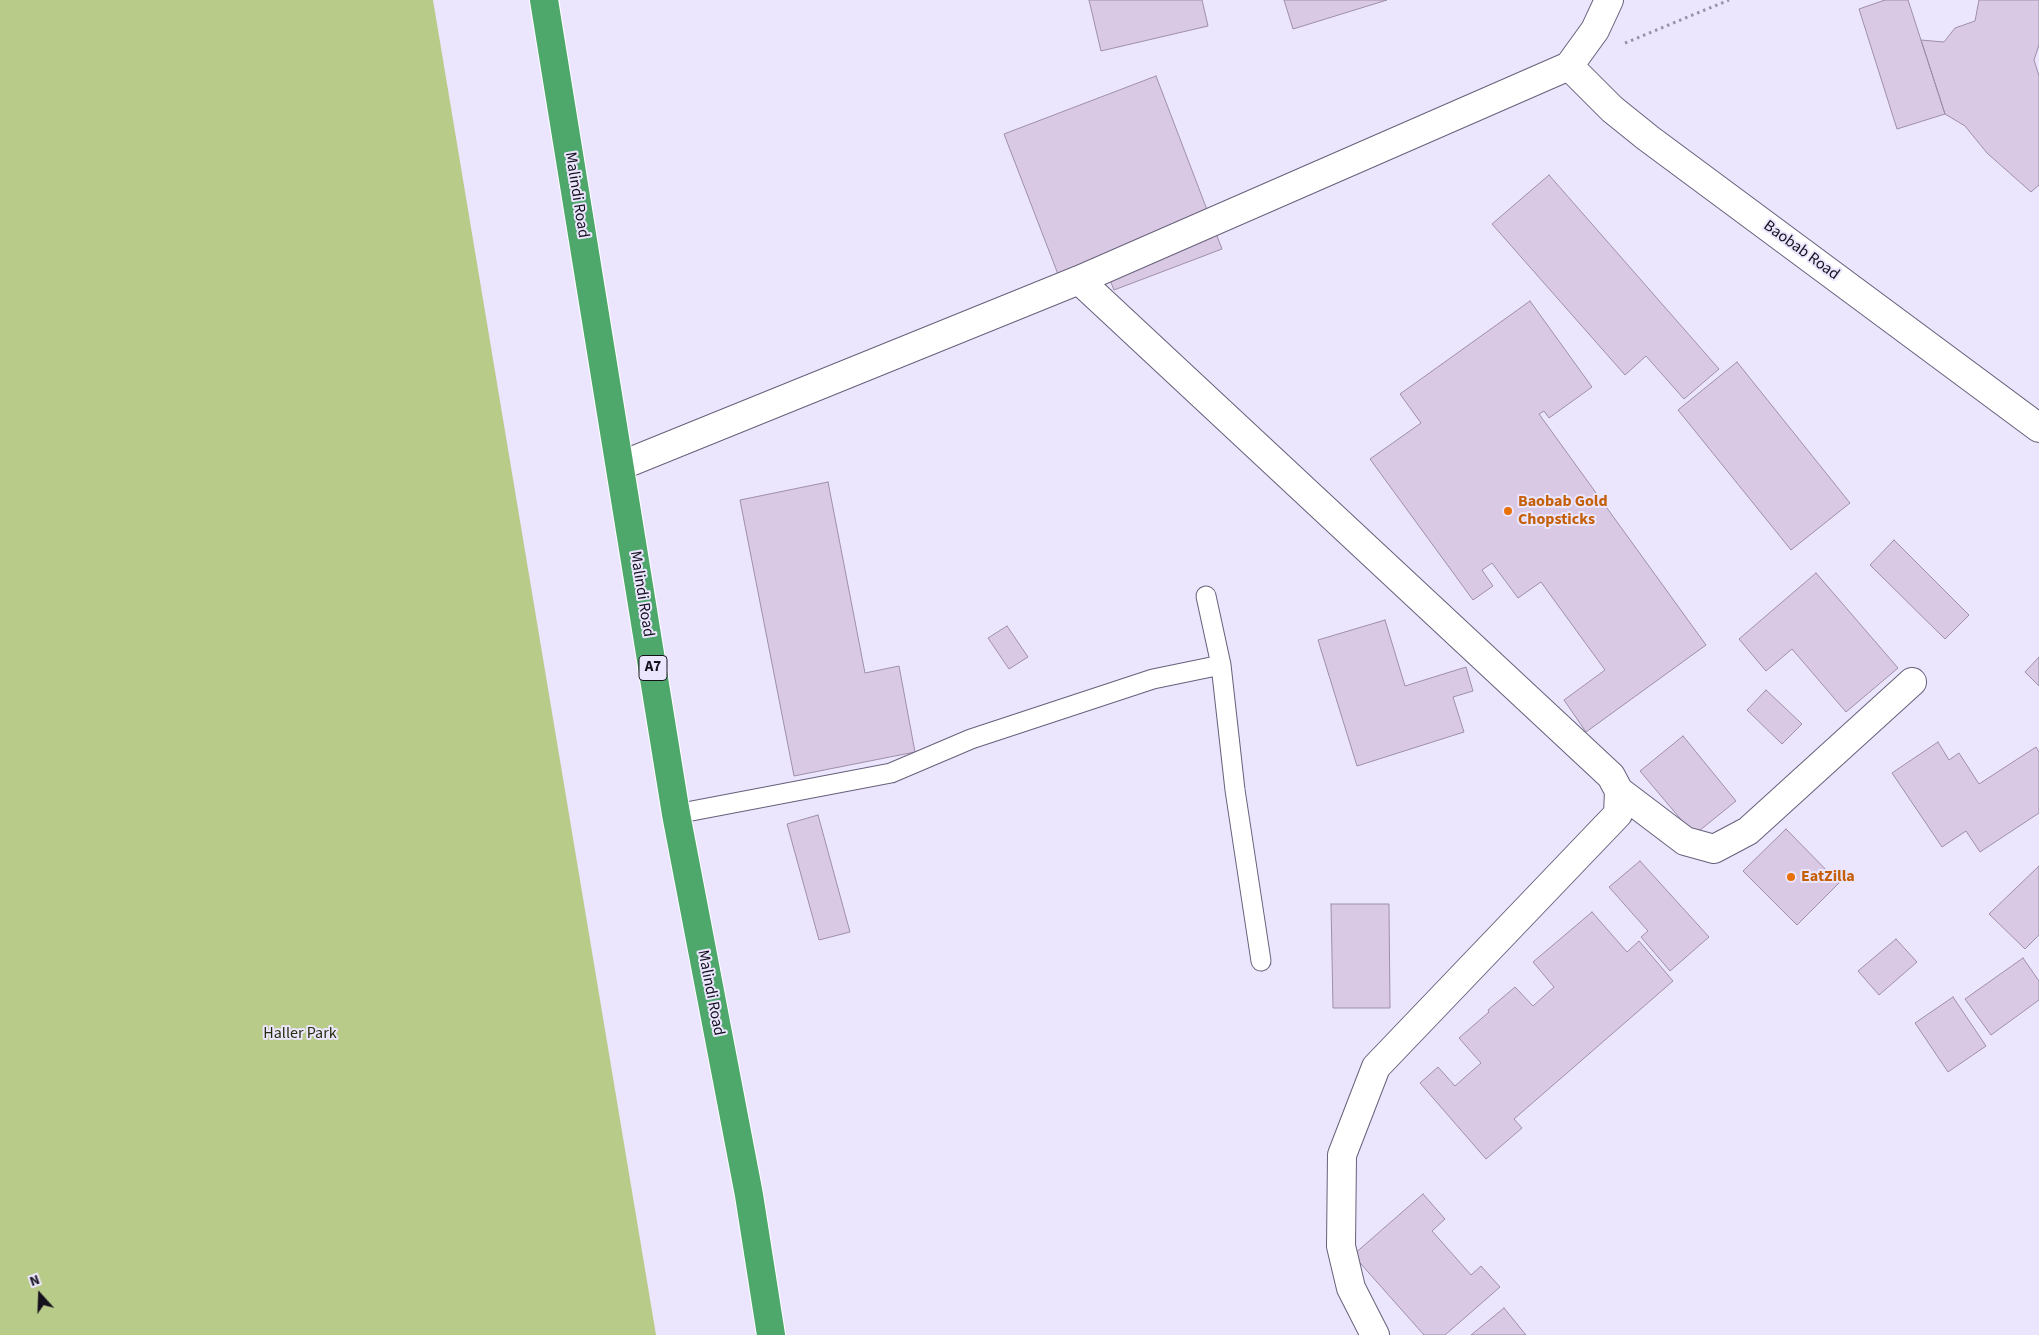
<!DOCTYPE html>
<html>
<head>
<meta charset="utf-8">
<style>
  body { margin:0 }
  #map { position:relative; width:2039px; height:1335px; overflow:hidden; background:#ece5fe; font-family:"Source Sans 3",sans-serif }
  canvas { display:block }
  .north { position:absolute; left:15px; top:1270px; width:50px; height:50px; -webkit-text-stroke:4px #ece5fe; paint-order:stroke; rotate:340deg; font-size:14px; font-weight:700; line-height:20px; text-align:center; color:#14111c }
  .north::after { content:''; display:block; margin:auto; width:18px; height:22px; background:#14111c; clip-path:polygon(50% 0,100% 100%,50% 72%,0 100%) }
</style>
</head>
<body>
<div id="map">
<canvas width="2039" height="1335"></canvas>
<div class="north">N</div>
</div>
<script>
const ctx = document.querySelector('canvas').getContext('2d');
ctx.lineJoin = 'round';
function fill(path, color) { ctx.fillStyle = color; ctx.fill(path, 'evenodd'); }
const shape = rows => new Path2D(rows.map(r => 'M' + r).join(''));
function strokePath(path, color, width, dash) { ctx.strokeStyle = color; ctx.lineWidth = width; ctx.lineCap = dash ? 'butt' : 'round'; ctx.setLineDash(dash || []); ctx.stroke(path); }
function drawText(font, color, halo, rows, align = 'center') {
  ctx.font = font + ' "Source Sans 3",sans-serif'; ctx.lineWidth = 4; ctx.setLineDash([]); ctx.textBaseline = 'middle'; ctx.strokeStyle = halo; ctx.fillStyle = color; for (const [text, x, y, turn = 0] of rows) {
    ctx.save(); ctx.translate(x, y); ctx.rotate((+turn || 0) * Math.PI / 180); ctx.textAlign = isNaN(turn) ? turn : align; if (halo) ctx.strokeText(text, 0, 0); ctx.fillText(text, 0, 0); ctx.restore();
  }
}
fill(shape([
  [0,0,433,0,656,1335,0,1335]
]), '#b9cb89');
const building = shape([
  [1089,0,1202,0,1208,26,1101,51,1089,0],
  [1284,0,1387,0,1293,29,1284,0],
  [1885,0,1908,0,1945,114,1897,129,1859,9,1885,0],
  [1979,0,2039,0,2039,45,2034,60,2039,76,2039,185,2031,192,1987,153,1965,126,1945,114,1921,40,1944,42,1955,28,1975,21,1979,0],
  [1156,76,1222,249,1114,290,1104,265,1061,282,1004,134,1156,76],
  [1549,175,1719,369,1684,399,1646,356,1625,375,1492,224,1549,175],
  [1530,301,1592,387,1549,418,1544,411,1539,414,1706,645,1586,732,1564,700,1605,670,1541,582,1518,598,1492,563,1482,570,1493,586,1473,600,1370,459,1421,423,1400,394,1530,301],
  [1737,362,1850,503,1791,550,1678,410,1737,362],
  [828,482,865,673,899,666,915,752,794,776,740,500,828,482],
  [1894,540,1969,615,1945,639,1870,565,1894,540],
  [1816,573,1898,668,1846,712,1792,649,1766,671,1739,639,1816,573],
  [1385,620,1405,686,1466,667,1473,691,1453,697,1464,732,1357,766,1318,640,1385,620],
  [1007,626,1028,657,1009,669,988,638,1007,626],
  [2039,657,2039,686,2025,672,2039,657],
  [1766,690,1802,724,1782,744,1747,710,1766,690],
  [1683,736,1736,801,1694,835,1640,771,1683,736],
  [1938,742,1949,760,1959,753,1979,784,2036,747,2039,752,2039,813,1980,852,1966,831,1942,847,1892,773,1938,742],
  [818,815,850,932,819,940,787,824,818,815],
  [1786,829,1839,883,1797,925,1743,871,1786,829],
  [1640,861,1709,937,1670,971,1641,937,1648,931,1609,887,1640,861],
  [2039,866,2039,935,2025,949,1989,914,2039,866],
  [1331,904,1389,904,1390,1008,1333,1008,1331,904],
  [1592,912,1627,952,1639,941,1673,981,1514,1119,1522,1128,1486,1159,1420,1083,1438,1067,1455,1086,1481,1063,1459,1038,1489,1012,1488,1010,1515,987,1533,1006,1554,987,1533,962,1592,912],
  [1896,939,1917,962,1879,995,1858,971,1896,939],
  [2023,958,2039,981,2039,1000,1991,1035,1965,999,2023,958],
  [1953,997,1986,1046,1948,1072,1915,1023,1953,997],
  [1423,1194,1445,1219,1432,1231,1471,1275,1481,1266,1500,1287,1445,1335,1424,1335,1353,1255,1423,1194],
  [1504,1308,1526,1335,1471,1335,1504,1308]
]);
fill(building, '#dac9e5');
strokePath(building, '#9e8fa9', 1);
const lane = shape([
  [1206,596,1221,665,1235,790,1261,961],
  [676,814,891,773,971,739,1153,679,1221,665]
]);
const street = shape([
  [1569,66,1612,109,1648,138,2039,428],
  [1079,280,1611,776,1619,791,1618,814,1376,1067,1342,1155,1341,1246,1351,1288,1375,1335],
  [620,466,1079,280,1569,66,1595,30,1609,0],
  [1619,791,1685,841,1714,849,1748,831,1912,682]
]);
const highway = shape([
  [544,0,676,814,749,1195,771,1335]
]);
strokePath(lane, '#67607a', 21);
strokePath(street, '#67607a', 30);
strokePath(highway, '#fff', 30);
strokePath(shape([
  [1625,43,1729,0]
]), '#9792a5', 3, [2.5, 4]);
strokePath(lane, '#fff', 19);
strokePath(street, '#fff', 28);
strokePath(highway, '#4ea86c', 28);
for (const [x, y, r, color] of [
  [1508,511,5,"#e8710a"],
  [1791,877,5,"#e8710a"]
]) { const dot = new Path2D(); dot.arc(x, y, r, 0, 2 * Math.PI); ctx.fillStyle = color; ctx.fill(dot); strokePath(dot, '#ece5fe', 2); }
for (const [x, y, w] of [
  [653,668,28]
]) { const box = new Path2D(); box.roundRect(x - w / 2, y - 12.5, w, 25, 4); ctx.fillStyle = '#ece5fe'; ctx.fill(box); strokePath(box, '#14111c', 1); }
drawText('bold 15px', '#14111c', null, [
  ["A7",653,668]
]);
drawText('16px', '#14111c', '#ece5fe', [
  ["Malindi Road",576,195,81],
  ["Baobab Road",1801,251,36],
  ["Malindi Road",641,594,81],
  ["Malindi Road",710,993,79]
]);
drawText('bold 16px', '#c56008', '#ece5fe', [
  ["Baobab Gold",1518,502],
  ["Chopsticks",1518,520],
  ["EatZilla",1801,877]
], 'left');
drawText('16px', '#262e0c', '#ece5fe', [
  ["Haller Park",300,1034]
]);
</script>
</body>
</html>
